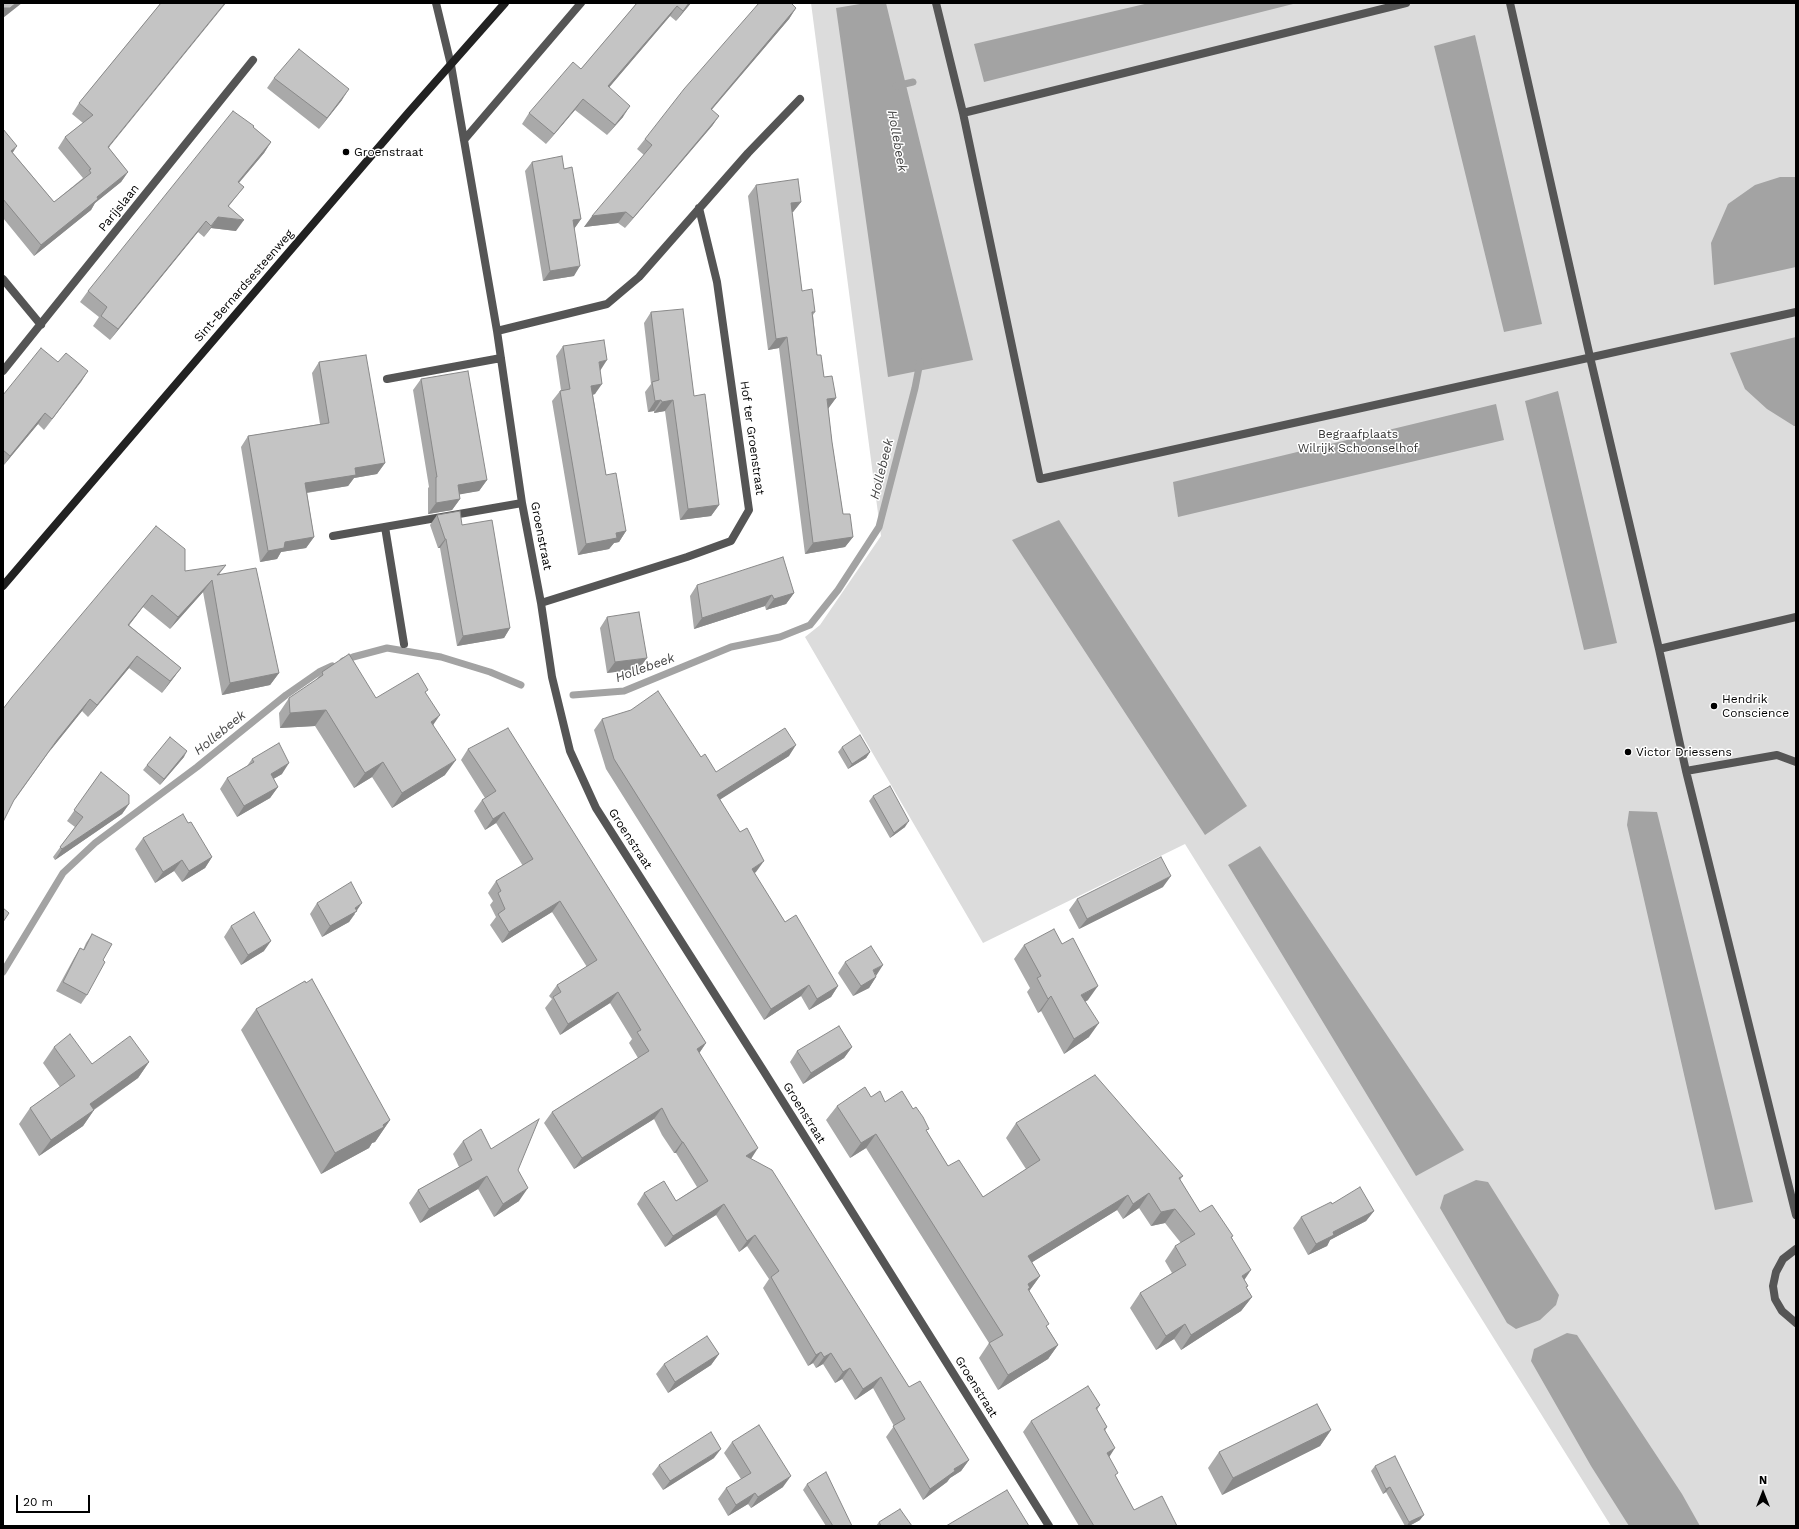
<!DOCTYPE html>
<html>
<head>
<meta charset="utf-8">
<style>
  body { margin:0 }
  #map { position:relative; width:1799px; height:1529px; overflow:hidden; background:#fff; font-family:"Work Sans",sans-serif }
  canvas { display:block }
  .frame { position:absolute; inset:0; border:4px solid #000; pointer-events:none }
  .north { position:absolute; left:1743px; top:1473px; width:40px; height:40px; -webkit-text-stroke:3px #fff; paint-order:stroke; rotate:0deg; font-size:11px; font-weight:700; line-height:16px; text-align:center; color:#000 }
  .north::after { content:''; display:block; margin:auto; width:14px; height:18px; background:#000; clip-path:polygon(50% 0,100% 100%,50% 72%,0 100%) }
  .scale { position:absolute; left:16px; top:1495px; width:74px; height:18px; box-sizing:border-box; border:2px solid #000; border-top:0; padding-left:5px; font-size:12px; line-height:14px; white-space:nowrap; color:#000; -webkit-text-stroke:3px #fff; paint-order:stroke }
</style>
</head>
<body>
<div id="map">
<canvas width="1799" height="1529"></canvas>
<div class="frame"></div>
<div class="north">N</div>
<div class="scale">20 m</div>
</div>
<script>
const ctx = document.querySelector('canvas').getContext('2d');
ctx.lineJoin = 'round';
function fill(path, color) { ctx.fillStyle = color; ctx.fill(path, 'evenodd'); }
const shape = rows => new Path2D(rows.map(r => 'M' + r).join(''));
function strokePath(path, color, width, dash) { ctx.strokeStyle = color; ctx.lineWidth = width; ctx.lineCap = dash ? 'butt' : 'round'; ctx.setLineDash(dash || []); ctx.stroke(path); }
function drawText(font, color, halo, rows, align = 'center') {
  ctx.font = font + ' "Work Sans",sans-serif'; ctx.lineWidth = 3; ctx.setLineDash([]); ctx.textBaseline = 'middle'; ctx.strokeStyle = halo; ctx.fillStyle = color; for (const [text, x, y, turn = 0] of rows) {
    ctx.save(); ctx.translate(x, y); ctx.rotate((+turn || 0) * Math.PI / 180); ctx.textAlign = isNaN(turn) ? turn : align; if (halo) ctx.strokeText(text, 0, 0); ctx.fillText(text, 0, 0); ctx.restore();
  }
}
fill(shape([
  [811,3,1796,3,1796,1526,1611,1526,1185,844,983,943,805,637,820,625,881,536]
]), '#dcdcdc');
fill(shape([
  [866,3,886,3,973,360,888,377,836,8],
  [1149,3,1297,3,984,82,974,44],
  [1475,35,1542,324,1504,332,1434,46],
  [1780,177,1796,177,1796,267,1714,285,1711,243,1728,204,1755,185],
  [1796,337,1796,426,1794,426,1767,409,1745,389,1730,353],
  [1558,391,1617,643,1584,650,1525,401],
  [1496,404,1504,440,1178,517,1173,482],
  [1059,520,1247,806,1205,835,1012,540],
  [1629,811,1657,812,1753,1202,1715,1210,1627,825],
  [1260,846,1464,1150,1416,1176,1228,865],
  [1476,1180,1488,1182,1559,1295,1556,1305,1540,1320,1516,1329,1507,1323,1440,1208,1444,1195],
  [1567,1333,1577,1335,1682,1494,1700,1526,1629,1526,1591,1466,1531,1361,1534,1349]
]), '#a3a3a3');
strokePath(shape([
  [896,86,913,82],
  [343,661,353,657,387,648,441,657,490,672,521,685],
  [573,695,624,691,731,647,780,637,810,625,838,590,879,527,915,388,920,362],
  [3,972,63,873,95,843,197,767,286,695,319,672,332,666]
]), '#a3a3a3', 7);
strokePath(shape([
  [936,3,963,113,1040,479,1796,312],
  [1510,3,1590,357,1659,649,1686,771,1796,1215],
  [963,113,1406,3],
  [1659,649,1796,617],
  [1686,771,1777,755,1796,762],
  [1796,1249,1783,1259,1776,1272,1773,1286,1775,1299,1782,1311,1796,1323]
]), '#555', 8);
strokePath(shape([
  [451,65,497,331,522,503,541,603,552,677,570,751,596,808,763,1070,1049,1526],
  [464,140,581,3],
  [3,279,41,325],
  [497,331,607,304,639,277,748,153,800,99],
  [3,371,253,60],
  [387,379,501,358],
  [385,527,404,644],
  [333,536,522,503],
  [541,603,687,557,731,541,749,510,717,282,699,208]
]), '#555', 8);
strokePath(shape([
  [436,3,451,65]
]), '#555', 8);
strokePath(shape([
  [3,586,408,113,505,3]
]), '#222', 8);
fill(shape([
  [161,3,109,148,128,172,121,182,95,203,91,210,34,256,3,218,3,129,13,153,54,202,83,178,58,148,65,137,83,123,72,114,79,103],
  [637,3,691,3,676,21,670,16,609,87,623,117,607,135,575,110,546,144,522,124,529,113,581,69],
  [796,8,789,19,711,110,719,116,712,126,625,228,618,223,584,227,644,155,637,149,645,139],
  [274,78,342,100,319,129,267,88],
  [253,127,271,142,264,153,239,183,244,187,236,197,229,206,236,231,211,228,204,237,198,232,110,340,93,326,99,317,80,302,88,291],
  [532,162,564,169,581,219,574,229,574,276,543,281,525,171],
  [756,185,801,202,793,212,792,212,802,291,815,312,813,315,817,355,824,377,836,398,828,408,832,442,843,514,853,537,845,547,805,554,779,348,768,350,748,196],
  [651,312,694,396,719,505,711,516,680,520,665,411,654,413,654,411,648,412,645,392,651,384,644,323],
  [563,346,600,371,595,394,593,395,606,475,626,531,619,542,614,543,609,549,578,555,552,401,560,391,561,390,556,356],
  [58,362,88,371,44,430,38,424,3,466,3,395],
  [319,362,385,463,377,474,354,478,348,486,307,493,314,537,306,548,281,552,277,559,260,562,241,447,248,436,320,424,312,373],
  [421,379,487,480,479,491,459,494,460,499,452,510,428,514,428,488,429,487,413,390],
  [437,515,462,525,510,628,504,638,457,646,440,548,438,548,430,525],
  [156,526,185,571,219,574,279,673,270,685,222,695,203,592,170,629,143,607,129,625,181,668,162,693,129,668,88,717,82,711,49,752,14,801],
  [697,585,794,593,786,604,766,610,765,606,694,629,690,596],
  [607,617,639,669,607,673,600,628],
  [322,672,376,698,426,693,445,775,392,808,372,777,354,788,315,726,280,728,279,713,289,698,315,681],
  [602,719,701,757,716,772,789,756,720,799,756,872,754,873,785,922,838,986,831,997,809,1010,801,996,764,1020,606,769,594,730],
  [842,747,870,752,866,758,848,769,838,752],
  [468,749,706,1043,699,1053,751,1159,909,1387,969,1460,961,1471,950,1478,947,1482,923,1500,886,1437,894,1426,873,1388,855,1400,842,1379,835,1383,823,1364,816,1368,813,1363,808,1366,763,1288,769,1279,747,1246,739,1252,716,1215,665,1247,637,1204,644,1193,676,1201,697,1187,676,1153,674,1153,662,1135,654,1119,574,1169,544,1123,552,1112,638,1058,629,1043,632,1039,610,1003,560,1035,545,1008,552,999,549,996,557,985,587,967,552,912,502,943,490,925,496,917,490,905,493,901,488,893,496,881,523,866,496,823,485,830,474,811,482,800,485,798,461,760],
  [184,757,160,785,143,770,147,765],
  [252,759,282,774,273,779,278,787,270,798,237,817,220,789,227,778,247,766],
  [101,772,129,804,122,814,55,860,53,857,75,827,67,821],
  [873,796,905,827,890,838,869,801],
  [188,823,212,857,205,868,182,882,174,871,155,883,135,849,143,838],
  [1163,887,1079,929,1069,910,1077,899],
  [317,903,355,914,349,922,322,937,310,914],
  [231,926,264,951,241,965,224,937],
  [92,934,87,995,81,1004,56,991,74,958,80,948,83,950,86,943],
  [1024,945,1088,1000,1085,1002,1089,1037,1064,1054,1041,1011,1038,1013,1027,992,1030,988,1014,959],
  [845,962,876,977,869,988,853,996,838,973],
  [306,983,390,1120,375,1142,372,1143,369,1148,321,1174,241,1030,256,1009],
  [54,1047,92,1064,149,1062,138,1078,94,1110,83,1126,39,1156,19,1124,30,1108,60,1087,43,1063],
  [852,1047,844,1058,803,1084,790,1062,797,1051],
  [871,1097,885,1102,927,1132,948,1166,983,1197,1026,1169,1006,1138,1016,1123,1183,1176,1180,1180,1200,1212,1232,1238,1244,1280,1248,1286,1246,1288,1252,1297,1241,1311,1181,1350,1174,1339,1156,1350,1130,1308,1140,1293,1172,1273,1165,1261,1175,1246,1181,1243,1165,1223,1151,1226,1139,1208,1123,1219,1117,1210,1032,1262,1040,1276,1029,1291,1047,1327,1058,1345,1048,1359,998,1390,979,1358,989,1343,866,1148,850,1158,826,1120,837,1106],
  [463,1141,491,1149,518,1170,519,1201,494,1217,478,1189,420,1223,409,1203,418,1190,459,1167,453,1154],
  [1332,1204,1374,1211,1366,1221,1330,1240,1327,1246,1308,1255,1293,1228,1301,1217],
  [719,1354,711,1365,668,1393,656,1374,664,1364],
  [1100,1405,1097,1410,1107,1427,1105,1431,1109,1457,1115,1476,1134,1510,1177,1526,1079,1526,1023,1432,1031,1421],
  [1331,1430,1320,1446,1222,1495,1208,1468,1219,1452],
  [732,1442,783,1487,751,1508,748,1504,728,1516,718,1499,726,1488,741,1479,724,1453],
  [714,1458,663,1490,652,1474,659,1465],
  [1375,1466,1420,1520,1409,1526,1405,1526,1386,1492,1383,1494,1371,1471],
  [807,1484,852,1526,826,1526,803,1490],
  [879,1522,912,1526,876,1526]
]), '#a9a9a9');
fill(shape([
  [16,3,22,3,3,18,3,8],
  [225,3,226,3,101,157,108,147],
  [689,3,691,3,676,21,683,11],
  [677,6,670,16,601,97,608,86],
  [796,8,789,19,703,120,711,109],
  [349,89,342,100,319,129,327,118],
  [583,99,575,110,546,144,554,134],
  [630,106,623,117,607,135,615,125],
  [719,116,712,126,625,228,633,218],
  [271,142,264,153,230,193,238,182],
  [17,146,10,157,11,151],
  [128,172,121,182,95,203,91,210,34,256,41,245,97,197],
  [801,202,793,212,784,214,791,203],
  [626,212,618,223,584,227,592,216],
  [218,217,244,220,236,231,211,228,204,237],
  [581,219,574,229,573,220],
  [206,221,198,232,110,340,118,329],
  [580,266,574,276,543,281,550,271],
  [787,337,779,348,768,350,776,339],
  [607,360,600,371,599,362],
  [88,371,81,382,44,430,52,419],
  [602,384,595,394,584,396,591,386],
  [836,398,828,409,827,399],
  [661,400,654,411,648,412,655,401],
  [673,400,665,411,654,413,662,402],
  [45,413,38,424,3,466,10,456],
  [385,463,377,474,354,478,348,486,298,494,305,483,355,468],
  [487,480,479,491,451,496,458,485],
  [460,499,452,510,428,514,436,503],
  [719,505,711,516,680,520,688,509],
  [626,531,619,542,614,543,609,549,578,555,586,544,616,533],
  [314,537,306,548,281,552,277,559,260,562,268,551,285,542],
  [853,537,845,547,805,554,813,543],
  [445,539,446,539,440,548,438,548],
  [226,565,217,577,217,575],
  [212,580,203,592,170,629,178,617],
  [794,593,786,604,766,610,774,599],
  [152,595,143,607,120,637,128,625],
  [772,595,765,606,694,629,702,618],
  [510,628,504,638,457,646,463,636],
  [137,656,129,668,88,717,97,705],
  [647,658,639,669,607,673,615,662],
  [181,668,172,680,162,693,170,681],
  [279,673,270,685,222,695,230,683],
  [90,699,82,711,49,752,57,740],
  [326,710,315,726,280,728,290,713],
  [440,715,429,731,431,722],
  [796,745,789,756,710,806,717,795],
  [187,751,184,757,160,785,164,779],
  [870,752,866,758,848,769,852,764],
  [456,760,445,775,392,808,402,793],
  [383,762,372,777,354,788,365,773],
  [289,763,282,774,263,785,271,774],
  [278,787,270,798,237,817,244,806],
  [129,804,122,814,55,860,62,849],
  [504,812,496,823,485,830,493,819],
  [909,821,905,827,890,838,894,833],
  [212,857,205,868,182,882,189,871],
  [182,860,174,871,155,883,163,872],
  [764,861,756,872,744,879,752,869],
  [1171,876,1163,887,1079,929,1087,919],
  [560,901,552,912,502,943,509,932],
  [362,903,349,922,322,937,330,926],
  [271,941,264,951,241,965,248,955],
  [883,965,876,976,873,970],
  [876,977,869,988,853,996,861,986],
  [809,985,801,996,764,1020,771,1009],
  [838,986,831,997,809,1010,817,999],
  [1098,986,1088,1000,1071,1009,1081,995],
  [618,992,610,1003,560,1035,568,1024],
  [1051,996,1041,1011,1038,1013,1048,999],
  [1099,1023,1089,1037,1064,1054,1074,1039],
  [706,1043,698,1055,697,1049],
  [852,1047,844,1058,803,1084,811,1073],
  [149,1062,138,1078,79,1120,90,1104],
  [662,1108,654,1119,574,1169,582,1158],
  [94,1110,83,1126,39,1156,51,1140],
  [390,1120,375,1142,372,1143,369,1148,321,1174,335,1153],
  [876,1134,866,1148,850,1158,861,1143],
  [682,1142,683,1142,676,1153,674,1153],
  [758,1148,751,1159,746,1156],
  [487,1176,478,1189,420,1223,429,1209],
  [528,1188,519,1201,494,1217,503,1204],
  [1149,1193,1139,1208,1123,1219,1133,1204],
  [1128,1195,1117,1210,1018,1271,1028,1256],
  [724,1204,716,1215,665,1247,673,1236],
  [1175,1209,1165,1223,1151,1226,1161,1212],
  [1374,1211,1366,1221,1330,1240,1327,1246,1308,1255,1316,1244,1333,1232],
  [755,1235,747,1246,739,1252,747,1241],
  [1251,1270,1241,1285,1242,1276],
  [1040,1276,1030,1290,1026,1294,1028,1284],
  [1252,1297,1241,1311,1181,1350,1191,1335],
  [1185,1324,1174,1339,1156,1350,1166,1336],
  [1058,1345,1048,1359,998,1390,1008,1375],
  [821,1352,813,1363,808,1366,816,1355],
  [831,1353,823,1364,816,1368,824,1357],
  [719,1354,711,1365,668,1393,675,1382],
  [850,1368,842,1379,835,1383,843,1372],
  [881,1377,873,1388,855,1400,863,1389],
  [1331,1430,1320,1446,1222,1495,1233,1478],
  [1115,1448,1108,1459,1107,1453],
  [721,1449,714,1458,663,1490,670,1481],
  [969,1460,961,1471,950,1478,947,1482,923,1500,930,1489,954,1469],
  [791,1476,783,1487,751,1508,758,1497],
  [1390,1487,1386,1492,1383,1494,1386,1489],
  [755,1493,748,1504,728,1516,736,1505],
  [1424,1515,1420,1520,1409,1526,1407,1526,1409,1522]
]), '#898989');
const building = shape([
  [3,3,16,3,10,8,3,8,3,3],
  [161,3,225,3,108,147,128,172,97,197,98,199,41,245,3,199,3,129,17,146,11,151,54,202,91,173,89,170,91,169,65,137,93,115,79,103,161,3],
  [637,3,689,3,683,11,677,6,608,86,630,106,615,125,583,99,554,134,529,113,573,62,581,69,637,3],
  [759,3,791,3,796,8,711,109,719,116,633,218,626,212,592,216,652,145,645,139,684,89,759,3],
  [299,49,349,89,327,118,274,78,299,49],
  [233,111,254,126,253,127,271,142,238,182,244,187,228,206,244,220,218,217,211,226,206,221,118,329,101,316,107,307,88,291,233,111],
  [562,156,564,169,572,167,581,219,573,220,580,266,550,271,532,162,562,156],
  [798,179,801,202,791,203,802,291,812,289,815,312,812,312,817,355,821,355,824,377,832,376,836,398,827,399,832,442,843,514,850,514,853,537,813,543,787,337,776,339,756,185,798,179],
  [683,309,694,396,705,394,719,505,688,509,673,400,662,402,661,400,655,401,652,382,659,380,651,312,683,309],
  [604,340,607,360,599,362,602,384,591,386,606,475,616,473,626,531,616,533,617,538,586,544,560,391,570,389,563,346,604,340],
  [41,348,58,362,66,353,88,371,52,419,45,413,10,456,3,450,3,395,41,348],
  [366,355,385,463,355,468,356,475,305,483,314,537,285,542,284,548,268,551,248,436,329,423,319,362,366,355],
  [468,371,487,480,458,485,460,499,436,503,436,477,437,477,421,379,468,371],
  [460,511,462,525,492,520,510,628,463,636,446,539,445,539,437,515,460,511],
  [156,526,185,549,185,571,226,565,217,575,256,568,279,673,230,683,212,580,178,617,152,595,128,625,181,668,170,681,137,656,97,705,90,699,57,740,14,800,3,822,3,709,12,697,156,526],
  [783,557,794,593,774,599,772,595,702,618,697,585,783,557],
  [639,612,647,658,615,662,607,617,639,612],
  [349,654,376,698,418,673,428,690,425,692,440,715,431,722,456,760,402,793,383,762,365,773,326,710,290,713,289,698,323,675,322,672,349,654],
  [658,691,701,757,705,754,716,772,785,728,796,745,717,795,740,832,747,828,764,861,752,869,785,922,796,915,838,986,817,999,809,985,771,1009,614,759,602,719,631,710,658,691],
  [508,728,706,1043,697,1049,758,1148,746,1156,772,1170,909,1387,920,1381,969,1460,954,1469,955,1471,930,1489,893,1426,905,1419,881,1377,863,1389,850,1368,843,1372,831,1353,824,1357,821,1352,816,1355,771,1277,779,1271,755,1235,747,1241,724,1204,673,1236,644,1193,664,1181,676,1201,708,1181,683,1142,682,1142,670,1124,662,1108,582,1158,552,1112,649,1051,637,1032,641,1030,618,992,568,1024,553,997,561,992,557,985,597,960,560,901,509,932,498,914,505,909,498,893,501,891,496,881,533,859,504,812,493,819,482,800,496,791,468,749,508,728],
  [860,735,870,752,852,764,842,747,860,735],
  [170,737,187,751,164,779,147,765,170,737],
  [279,743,289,763,271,774,278,787,244,806,227,778,254,762,252,759,279,743],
  [101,772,129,795,129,804,62,849,60,847,83,817,74,810,101,772],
  [890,786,909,821,894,833,873,796,890,786],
  [183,814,188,823,191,822,212,857,189,871,182,860,163,872,143,838,183,814],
  [1161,857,1171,876,1087,919,1077,899,1161,857],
  [351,882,362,903,355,908,357,911,330,926,317,903,351,882],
  [3,908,9,913,3,922,3,908],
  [254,912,271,941,248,955,231,926,254,912],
  [1054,929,1062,944,1073,938,1098,986,1081,995,1099,1023,1074,1039,1051,996,1048,999,1037,978,1041,976,1024,945,1054,929],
  [92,934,112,944,103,960,105,962,87,995,63,982,80,948,84,950,92,934],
  [871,946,883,965,873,970,876,977,861,986,845,962,871,946],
  [312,979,390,1120,383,1125,384,1127,335,1153,256,1009,305,981,306,983,312,979],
  [839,1026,852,1047,811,1073,797,1051,839,1026],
  [70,1034,92,1064,130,1036,149,1062,90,1104,94,1110,51,1140,30,1108,75,1076,54,1047,70,1034],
  [1095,1075,1183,1176,1179,1178,1200,1212,1212,1205,1233,1236,1231,1237,1251,1270,1242,1276,1248,1286,1246,1287,1252,1297,1191,1335,1185,1324,1166,1336,1140,1293,1186,1265,1175,1246,1195,1234,1175,1209,1161,1212,1149,1193,1133,1204,1128,1195,1028,1256,1040,1276,1028,1284,1030,1288,1028,1289,1049,1324,1046,1326,1058,1345,1008,1375,989,1343,1003,1335,876,1134,861,1143,837,1106,865,1087,871,1097,880,1091,885,1102,902,1091,913,1109,916,1107,923,1117,929,1129,926,1130,948,1166,959,1160,983,1197,1040,1160,1016,1123,1095,1075],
  [539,1119,518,1170,528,1188,503,1204,487,1176,429,1209,418,1190,472,1160,463,1141,481,1129,491,1149,539,1119],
  [1360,1187,1374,1211,1333,1232,1334,1235,1316,1244,1301,1217,1331,1202,1332,1204,1360,1187],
  [707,1336,719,1354,675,1382,664,1364,707,1336],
  [1088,1386,1100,1405,1096,1408,1107,1427,1104,1429,1115,1448,1107,1453,1118,1473,1115,1475,1134,1510,1162,1496,1177,1526,1094,1526,1031,1421,1088,1386],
  [1317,1404,1331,1430,1233,1478,1219,1452,1317,1404],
  [759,1425,791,1476,758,1497,755,1493,736,1505,726,1488,751,1473,732,1442,759,1425],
  [711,1432,721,1449,670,1481,659,1465,711,1432],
  [1395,1456,1424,1515,1409,1522,1390,1487,1386,1489,1375,1466,1395,1456],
  [826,1472,852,1526,833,1526,807,1484,826,1472],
  [1007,1490,1029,1526,946,1526,1007,1490],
  [900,1509,912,1526,881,1526,879,1522,900,1509]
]);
fill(building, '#c4c4c4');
strokePath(building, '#898989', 1);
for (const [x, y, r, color] of [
  [346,152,4,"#000"],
  [1714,706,4,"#000"],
  [1628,752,4,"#000"]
]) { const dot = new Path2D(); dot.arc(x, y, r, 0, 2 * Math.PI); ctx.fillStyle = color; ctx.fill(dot); strokePath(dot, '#fff', 1.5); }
drawText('12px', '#000', '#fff', [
  ["Groenstraat",354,152],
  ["Hendrik",1722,699],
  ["Conscience",1722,713],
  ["Victor Driessens",1636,752]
], 'left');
drawText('12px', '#000', '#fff', [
  ["Parijslaan",119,208,-51],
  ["Sint-Bernardsesteenweg",244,286,-49],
  ["Hof ter Groenstraat",752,438,82],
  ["Groenstraat",541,536,79],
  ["Groenstraat",630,839,57],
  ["Groenstraat",804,1113,58],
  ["Groenstraat",976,1387,58]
]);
drawText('12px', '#333', '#fff', [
  ["Begraafplaats",1358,434],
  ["Wilrijk Schoonselhof",1358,448]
]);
drawText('italic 13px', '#444', '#fff', [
  ["Hollebeek",897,141,80],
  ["Hollebeek",882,469,-76],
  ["Hollebeek",645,668,-20],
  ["Hollebeek",220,733,-39]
]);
</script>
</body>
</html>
